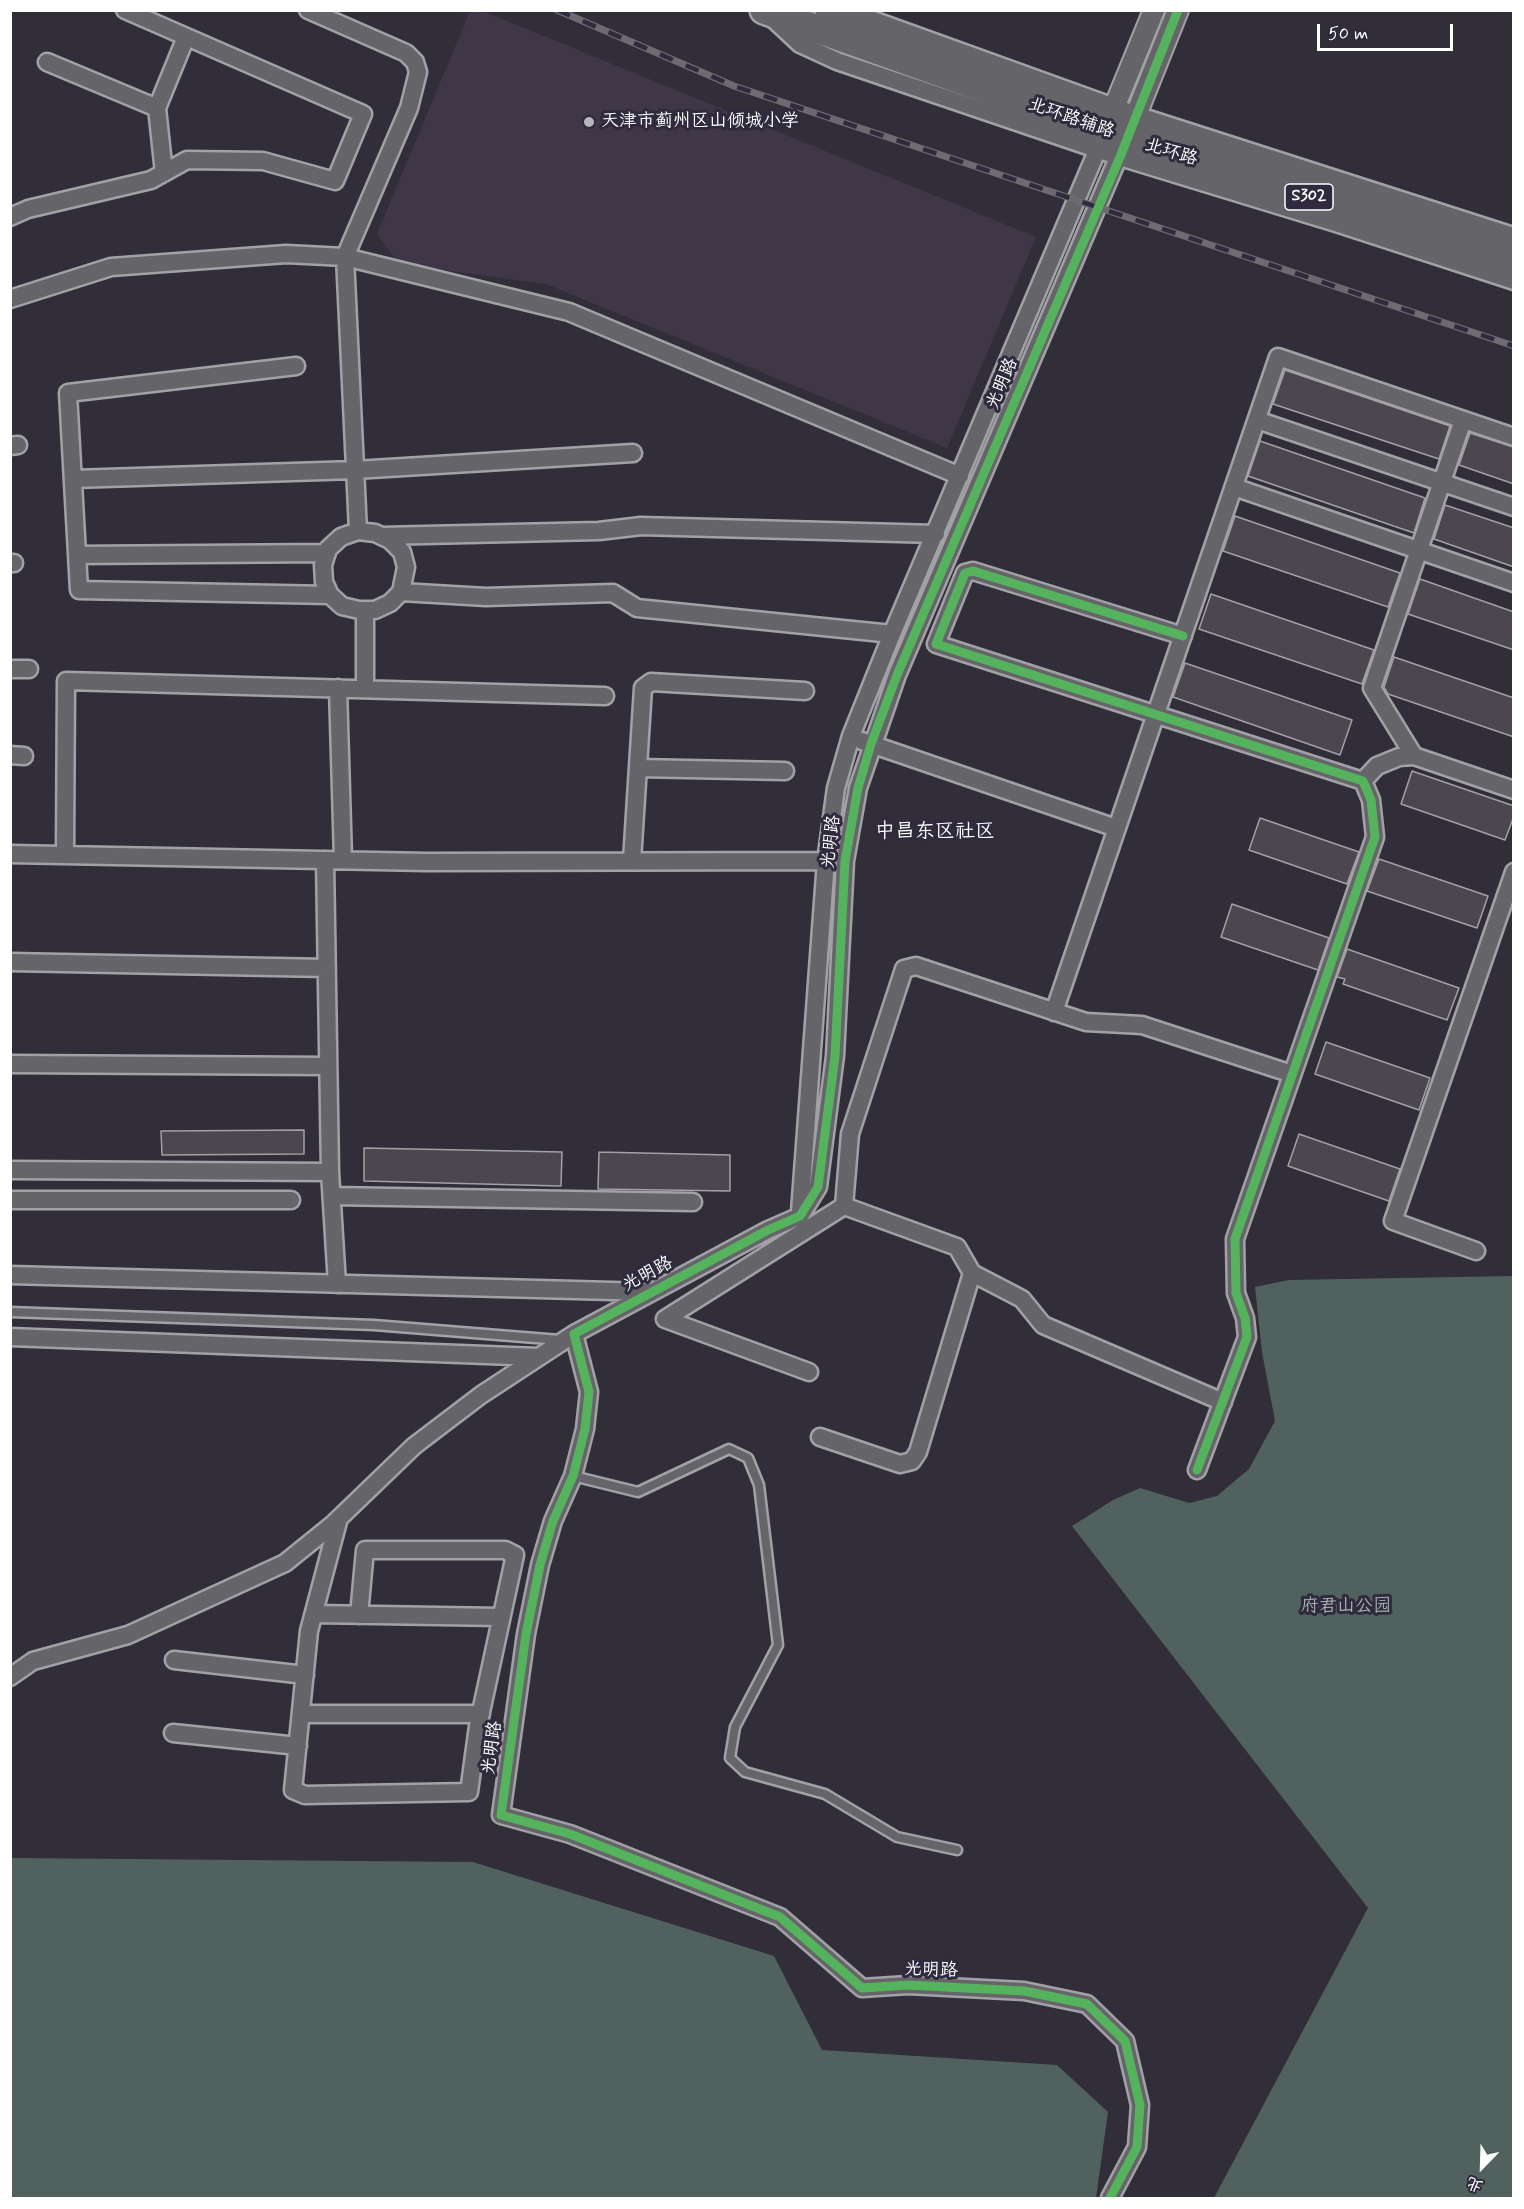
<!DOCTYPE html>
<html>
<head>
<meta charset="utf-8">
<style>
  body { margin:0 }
  #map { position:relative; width:1524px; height:2209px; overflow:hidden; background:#312e39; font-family:Mynerve,"LXGW WenKai TC",sans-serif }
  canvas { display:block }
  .frame { position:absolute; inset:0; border:12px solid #fff; pointer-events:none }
  .north { position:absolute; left:1452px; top:2137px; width:60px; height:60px; -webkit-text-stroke:4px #2f2a3d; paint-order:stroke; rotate:203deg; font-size:16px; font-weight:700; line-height:24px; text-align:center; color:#fff }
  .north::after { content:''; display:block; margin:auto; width:21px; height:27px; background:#fff; clip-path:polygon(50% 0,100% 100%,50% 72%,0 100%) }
  .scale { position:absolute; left:1317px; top:24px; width:136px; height:27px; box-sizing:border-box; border:3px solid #fff; border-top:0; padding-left:8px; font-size:18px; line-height:21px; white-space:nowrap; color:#fff; -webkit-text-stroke:4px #2f2a3d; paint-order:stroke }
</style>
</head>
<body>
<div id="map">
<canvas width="1524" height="2209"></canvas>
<div class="frame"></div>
<div class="north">北</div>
<div class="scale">50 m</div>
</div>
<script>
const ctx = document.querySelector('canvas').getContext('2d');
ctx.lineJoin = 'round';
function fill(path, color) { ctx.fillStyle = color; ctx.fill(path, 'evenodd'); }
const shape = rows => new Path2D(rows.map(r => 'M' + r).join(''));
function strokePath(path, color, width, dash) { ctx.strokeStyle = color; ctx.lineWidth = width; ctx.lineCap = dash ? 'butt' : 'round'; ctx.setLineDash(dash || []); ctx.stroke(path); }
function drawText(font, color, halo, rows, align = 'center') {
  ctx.font = font + ' Mynerve,"LXGW WenKai TC",sans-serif'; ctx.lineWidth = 6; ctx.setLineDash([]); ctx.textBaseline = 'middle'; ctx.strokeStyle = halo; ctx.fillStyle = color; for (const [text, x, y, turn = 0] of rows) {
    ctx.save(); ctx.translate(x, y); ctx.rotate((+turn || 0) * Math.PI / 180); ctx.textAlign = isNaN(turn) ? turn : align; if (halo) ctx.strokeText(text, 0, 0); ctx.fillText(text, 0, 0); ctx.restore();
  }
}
fill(shape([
  [480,10,1036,237,947,448,546,284,399,264,377,234,470,11]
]), '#3f3647');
fill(shape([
  [1513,1276,1513,2198,1214,2198,1368,1908,1072,1526,1113,1500,1140,1488,1189,1503,1217,1496,1249,1469,1275,1421,1262,1352,1255,1287,1289,1280],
  [11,1858,473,1862,774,1956,822,2050,1057,2065,1108,2112,1096,2198,11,2198]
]), '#51625e');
const building = shape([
  [1285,370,1450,426,1439,459,1273,404,1285,370],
  [1470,433,1514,447,1514,484,1459,465,1470,433],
  [1260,441,1425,498,1414,533,1248,476,1260,441],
  [1445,505,1514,528,1514,567,1434,539,1445,505],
  [1235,516,1400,573,1388,607,1223,551,1235,516],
  [1420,579,1514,612,1514,650,1408,614,1420,579],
  [1211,594,1374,650,1362,684,1199,629,1211,594],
  [1394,657,1514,698,1514,737,1388,694,1384,687,1394,657],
  [1185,663,1352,720,1340,755,1173,697,1185,663],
  [1412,771,1514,806,1514,816,1505,840,1401,804,1412,771],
  [1260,818,1359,852,1347,884,1249,850,1260,818],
  [1379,859,1488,896,1477,928,1367,891,1379,859],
  [1232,904,1329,938,1318,970,1221,937,1232,904],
  [1347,949,1459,988,1447,1020,1343,984,1345,979,1337,977,1347,949],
  [1326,1042,1430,1078,1419,1110,1315,1074,1326,1042],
  [304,1130,304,1154,162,1155,161,1131,304,1130],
  [1299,1134,1400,1169,1389,1201,1288,1166,1299,1134],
  [364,1148,562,1152,561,1186,364,1181,364,1148],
  [599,1152,730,1155,730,1191,598,1189,599,1152]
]);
fill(building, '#4c474f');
strokePath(building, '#a2a1a6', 1.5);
const service = shape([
  [10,1312,374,1325,560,1340],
  [573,1476,638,1492,729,1449,748,1458,759,1485,778,1645,735,1727,730,1758,745,1772,825,1794,897,1837,957,1850]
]);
const minor = shape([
  [308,10,406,53,415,62,418,72,409,108,345,257,358,531],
  [769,15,800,44,837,61,1120,157,1336,223,1514,281],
  [47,62,157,108],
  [164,173,157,108,186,37],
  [10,217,28,209,151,180,187,160,263,161,335,181,363,114,125,10],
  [10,299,111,267,286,254,345,257,569,312,960,476],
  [296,366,68,393,79,590,330,595],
  [1257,420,1514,507],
  [10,446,18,445],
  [73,479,355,470,633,453],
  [1234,487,1514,583],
  [381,536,599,531,641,526,936,534],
  [77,555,327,553],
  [10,563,14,563],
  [401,592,406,567,402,552,390,540,375,533,358,531,341,537,328,549,323,565,324,582,330,595,342,606,359,610,375,610,390,603,401,592,486,597,613,593,637,608,892,634],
  [365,610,365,689],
  [1183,636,973,571,965,573,936,644,1363,781,1371,800,1375,837,1235,1239,1236,1293,1245,1318,1247,1337,1197,1470],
  [10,669,29,669],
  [338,688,343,860],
  [862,741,1116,828],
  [10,755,24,756],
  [1414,756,1372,688,1463,420],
  [638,768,785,771],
  [1363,781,1377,766,1399,757,1414,756,1514,790],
  [10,854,427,862,826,861],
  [65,854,66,681,605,696],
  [325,860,330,1172,337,1284],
  [632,861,643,688,651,682,805,691],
  [10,962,327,968],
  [1054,1012,1278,357,1514,437],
  [10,1064,328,1066],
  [10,1170,330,1172],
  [332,1196,693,1202],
  [10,1200,291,1200],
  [844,1206,957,1247,972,1273,1022,1299,1043,1325,1223,1402],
  [800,1212,826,861,836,788,851,736,892,634,1105,132],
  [1476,1251,1393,1221,1514,872],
  [10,1275,650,1292],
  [10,1337,539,1357],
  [809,1372,665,1319,844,1206,850,1134,904,969,916,966,1086,1022,1142,1025,1292,1074],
  [820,1437,900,1464,912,1461,918,1452,972,1273],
  [339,1518,309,1631,293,1790,305,1795,469,1792,478,1726,515,1555,505,1550,365,1550,359,1615],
  [314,1614,501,1617],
  [174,1660,305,1675],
  [10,1677,33,1661,128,1635,285,1563,332,1525,414,1446,481,1395,574,1334],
  [301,1714,481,1714],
  [173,1733,298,1746],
  [1110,2198,1137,2147,1140,2105,1125,2041,1087,2004,1024,1991,908,1985,862,1988,780,1917,570,1834,501,1815,526,1634,540,1565,553,1521,573,1476,585,1429,589,1392,574,1334,768,1230,800,1216,818,1187,835,1056,845,861,858,788,897,675,1130,130]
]);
const tertiary = shape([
  [1134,120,1178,10],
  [1107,125,1154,10]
]);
const trunk = shape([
  [764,10,1126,139,1514,262],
  [829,10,1134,120,1514,242]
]);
strokePath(service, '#a2a1a6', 13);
strokePath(minor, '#a2a1a6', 21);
strokePath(tertiary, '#a2a1a6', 24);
strokePath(trunk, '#a2a1a6', 32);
strokePath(service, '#656469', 8);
strokePath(minor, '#656469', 16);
strokePath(tertiary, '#656469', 20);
strokePath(trunk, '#656469', 27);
const rail = shape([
  [557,10,734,86,1514,346]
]);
strokePath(rail, '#6d6b71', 7);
strokePath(rail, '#2f2a3d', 4.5, [14]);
strokePath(shape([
  [1183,636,973,571,965,573,936,644,1363,781,1371,800,1375,837,1235,1239,1236,1293,1245,1318,1247,1337,1197,1470],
  [1110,2198,1137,2147,1140,2105,1125,2041,1087,2004,1024,1991,908,1985,862,1988,780,1917,570,1834,501,1815,526,1634,540,1565,553,1521,573,1476,585,1429,589,1392,574,1334,768,1230,800,1216,818,1187,835,1056,845,861,858,788,871,744,897,675,1120,157,1178,10]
]), '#56b35d', 9);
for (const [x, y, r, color] of [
  [589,122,6,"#b7b6ba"]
]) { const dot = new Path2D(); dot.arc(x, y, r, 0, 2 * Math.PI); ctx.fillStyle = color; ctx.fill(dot); strokePath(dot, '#2f2a3d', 2); }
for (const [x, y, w] of [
  [1309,197,48]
]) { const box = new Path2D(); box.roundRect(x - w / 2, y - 13, w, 26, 4.5); ctx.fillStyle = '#2f2a3d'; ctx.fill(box); strokePath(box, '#fff', 1.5); }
drawText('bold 16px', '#fff', null, [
  ["S302",1309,197]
]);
drawText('18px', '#fff', '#2f2a3d', [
  ["北环路辅路",1071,119,19],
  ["北环路",1171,153,17],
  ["光明路",1003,384,-67],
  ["光明路",832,842,-83],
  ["光明路",648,1275,-28],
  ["光明路",493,1748,-82],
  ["光明路",931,1971,2]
]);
drawText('18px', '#fff', '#2f2a3d', [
  ["天津市蓟州区山倾城小学",601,122]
], 'left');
drawText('18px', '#aab4b2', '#2f2a3d', [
  ["府君山公园",1346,1607]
]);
drawText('20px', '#fff', '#2f2a3d', [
  ["中昌东区社区",935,833]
]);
</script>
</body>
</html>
